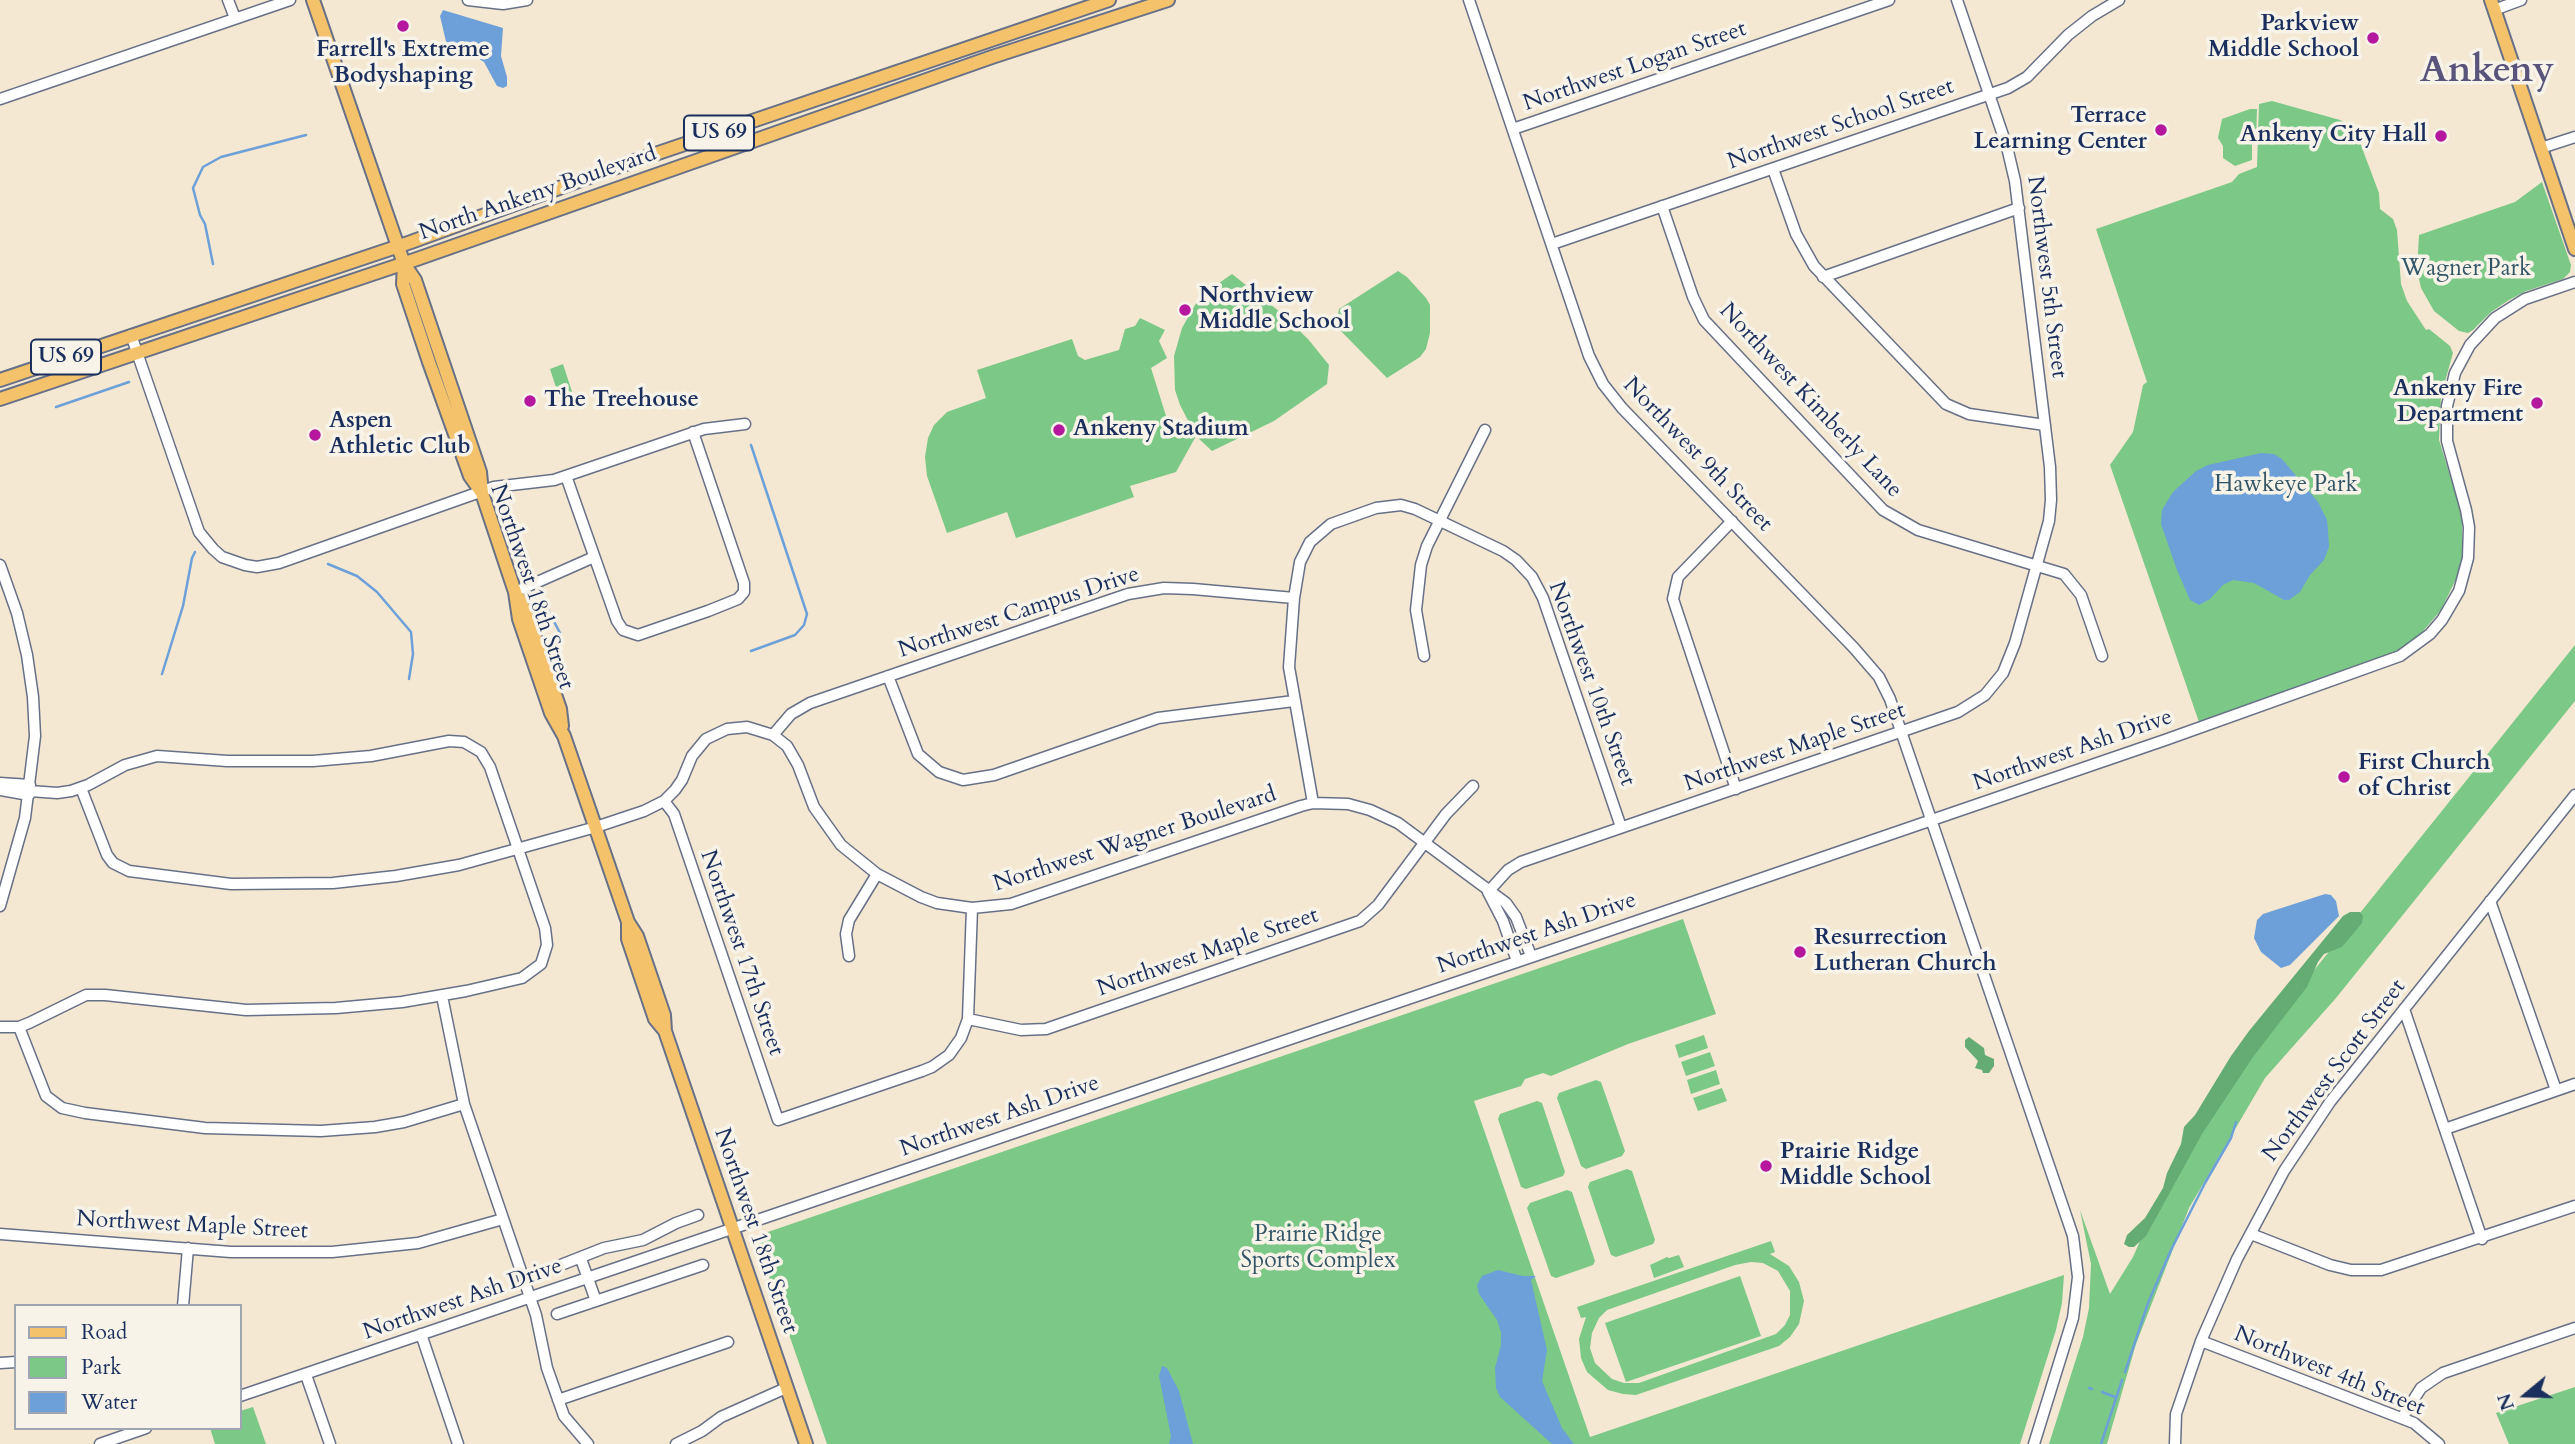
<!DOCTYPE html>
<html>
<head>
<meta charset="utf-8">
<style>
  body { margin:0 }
  #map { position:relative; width:2575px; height:1444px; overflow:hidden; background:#f4e8d2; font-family:Cardo,serif }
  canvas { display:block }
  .legend { position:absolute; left:14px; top:1304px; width:228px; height:126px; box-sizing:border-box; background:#f7f3e8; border:2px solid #9fa5b1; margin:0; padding:9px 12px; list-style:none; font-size:21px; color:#1b2f5e }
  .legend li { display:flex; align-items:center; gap:14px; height:35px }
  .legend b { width:35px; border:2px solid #9fa5b1 }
  .north { position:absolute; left:2491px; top:1360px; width:70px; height:70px; -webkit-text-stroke:5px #f7f3e8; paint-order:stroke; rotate:251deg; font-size:19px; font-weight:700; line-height:28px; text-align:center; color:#1b2f5e }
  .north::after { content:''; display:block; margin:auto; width:24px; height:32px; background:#1b2f5e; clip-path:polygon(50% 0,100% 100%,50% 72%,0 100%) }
</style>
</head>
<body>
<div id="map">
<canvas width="2575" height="1444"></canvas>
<ul class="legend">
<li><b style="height:9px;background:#f3c26a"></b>Road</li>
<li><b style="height:19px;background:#7cc887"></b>Park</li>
<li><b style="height:19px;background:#6da0d9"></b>Water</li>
</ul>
<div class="north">N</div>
</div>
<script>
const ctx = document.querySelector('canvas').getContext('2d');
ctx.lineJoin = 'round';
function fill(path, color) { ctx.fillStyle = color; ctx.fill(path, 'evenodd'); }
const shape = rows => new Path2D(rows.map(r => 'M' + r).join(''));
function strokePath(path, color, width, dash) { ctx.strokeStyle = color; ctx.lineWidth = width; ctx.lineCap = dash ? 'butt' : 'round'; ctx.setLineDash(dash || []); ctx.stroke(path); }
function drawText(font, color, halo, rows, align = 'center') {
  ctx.font = font + ' Cardo,serif'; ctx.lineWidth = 7; ctx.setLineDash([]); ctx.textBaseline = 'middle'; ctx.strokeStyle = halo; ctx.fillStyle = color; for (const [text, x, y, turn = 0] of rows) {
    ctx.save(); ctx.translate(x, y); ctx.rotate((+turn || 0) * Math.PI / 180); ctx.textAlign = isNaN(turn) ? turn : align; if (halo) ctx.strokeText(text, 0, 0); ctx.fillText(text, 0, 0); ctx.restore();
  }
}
fill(shape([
  [2272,101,2340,120,2350,125,2356,132,2379,193,2380,209,2393,219,2397,230,2401,284,2407,301,2426,330,2429,329,2450,346,2453,353,2441,396,2439,440,2462,514,2462,557,2457,577,2441,610,2419,636,2397,651,2378,660,2199,722,2110,465,2133,432,2143,385,2147,382,2096,229,2232,182,2239,174,2257,167,2259,104],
  [2250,109,2257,109,2256,140,2252,142,2252,160,2235,166,2223,158,2223,146,2218,138,2222,119],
  [2542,182,2571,265,2570,272,2563,279,2526,291,2509,300,2491,312,2473,330,2468,333,2459,331,2434,311,2421,288,2417,270,2419,235,2515,202],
  [1398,271,1407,277,1426,298,1430,305,1430,333,1426,349,1420,357,1387,378,1336,326,1339,309],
  [1232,274,1280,312,1308,339,1329,365,1327,384,1274,421,1212,451,1196,436,1176,472,1130,486,1134,497,1016,538,1007,512,947,533,927,476,925,457,928,438,934,425,947,412,986,398,977,370,1072,339,1078,356,1085,360,1119,350,1125,329,1135,326,1140,318,1165,330,1159,341,1167,358,1151,368,1167,419,1195,434,1180,405,1175,390,1174,356,1182,328,1195,305,1206,292],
  [563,364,575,401,562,406,550,369],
  [2575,645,2575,701,2336,998,2265,1078,2189,1208,2136,1344,2107,1444,2049,1444,2083,1337,2089,1308,2091,1264,2080,1210,2110,1294,2133,1257,2151,1216,2194,1140,2295,994],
  [1683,919,1716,1014,1628,1044,1551,1076,1543,1073,1525,1079,1521,1086,1474,1101,1590,1437,2064,1275,2062,1303,2056,1330,2020,1444,827,1444,758,1245,762,1234],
  [1704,1035,1708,1048,1679,1058,1675,1045],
  [1710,1052,1715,1066,1686,1076,1681,1062],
  [1716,1070,1720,1084,1691,1094,1687,1080],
  [1596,1080,1601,1082,1625,1151,1622,1156,1586,1169,1581,1166,1557,1098,1559,1093],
  [1722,1088,1727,1101,1698,1111,1693,1098],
  [1537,1101,1542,1103,1565,1172,1563,1176,1526,1189,1521,1187,1498,1119,1500,1114],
  [1627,1169,1632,1171,1655,1240,1653,1244,1616,1257,1611,1255,1588,1187,1590,1182],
  [1567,1190,1572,1192,1595,1261,1593,1265,1556,1278,1551,1276,1527,1208,1530,1203],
  [1771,1241,1775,1252,1770,1254,1789,1266,1799,1282,1804,1301,1799,1324,1790,1337,1779,1346,1636,1395,1623,1394,1608,1390,1587,1372,1581,1358,1579,1339,1586,1317,1581,1318,1577,1307],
  [1751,1262,1763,1263,1778,1271,1790,1291,1790,1315,1785,1325,1776,1334,1639,1383,1624,1383,1612,1379,1595,1363,1590,1348,1592,1333,1599,1318,1607,1310,1735,1265],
  [1679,1255,1684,1267,1654,1278,1650,1265,1667,1257,1669,1258],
  [1740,1276,1761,1336,1626,1382,1605,1323],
  [2575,1387,2575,1444,2509,1444,2496,1413],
  [253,1407,266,1444,215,1444,210,1428,240,1428,240,1411]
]), '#7cc887');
fill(shape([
  [2350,912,2360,912,2363,916,2362,923,2342,947,2324,954,2318,962,2307,987,2253,1057,2202,1134,2146,1236,2134,1247,2129,1247,2124,1244,2127,1235,2145,1218,2163,1188,2167,1173,2181,1144,2184,1127,2195,1115,2231,1056,2249,1031,2343,916],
  [1969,1037,1984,1048,1985,1055,1994,1059,1994,1066,1989,1073,1983,1073,1982,1070,1975,1068,1978,1061,1965,1047,1965,1040]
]), '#65ac74');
fill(shape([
  [443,10,503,28,501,56,507,77,507,86,503,88,497,86,484,62,476,57,458,52,447,46,440,16],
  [2261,453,2274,454,2282,459,2318,502,2327,520,2328,530,2329,547,2324,560,2310,575,2300,592,2289,600,2284,600,2254,583,2233,580,2223,585,2210,599,2199,605,2190,600,2177,570,2161,524,2162,510,2173,492,2196,471,2208,465],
  [2325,894,2331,895,2336,901,2339,916,2290,965,2281,968,2261,952,2254,938,2257,920,2263,914],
  [1498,1270,1523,1276,1536,1276,1531,1280,1547,1350,1542,1381,1562,1428,1574,1444,1552,1444,1500,1397,1496,1388,1495,1368,1501,1345,1501,1332,1497,1320,1479,1294,1477,1285,1482,1276],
  [1162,1366,1167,1368,1179,1391,1193,1444,1169,1444,1171,1436,1159,1376]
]), '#6da0d9');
strokePath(shape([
  [213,264,205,224,200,215,193,188,203,167,221,157,306,135],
  [56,407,129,382],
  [751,445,807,614,804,625,795,635,751,651],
  [328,564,357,576,377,592,411,632,413,654,409,679],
  [548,610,560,633],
  [162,674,183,606,192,558,195,552],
  [2125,1372,2148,1303,2171,1250,2205,1183,2231,1138,2236,1122],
  [2089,1388,2092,1389],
  [2102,1392,2115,1397],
  [2101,1444,2122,1380]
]), '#6da0d9', 2.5);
const minor = shape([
  [228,0,235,18],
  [468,0,503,4,527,0],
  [1469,0,1589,356,1603,384,1622,408,1854,648,1879,677,1890,699,2073,1236,2078,1277,2073,1318,2034,1444],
  [2494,10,2521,0],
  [0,99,290,0],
  [1513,129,1889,0],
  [2541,148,2575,137],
  [1773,169,1796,234,1814,266,1946,404,1969,414,2045,425],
  [1662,206,1693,297,1704,320,1883,510,1918,530,2064,574,2081,595,2102,656],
  [1552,244,2008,88,2027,77,2068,35,2092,16,2119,0],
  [1823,277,2019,208],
  [131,335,199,532,213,549,222,557,245,565,257,567,279,563,494,487,554,480,704,429,745,424],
  [566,476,617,621,623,630,638,635,708,611,738,599,744,592,744,583,693,432],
  [1732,521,1678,577,1673,599,1736,789],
  [0,565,17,613,27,655,33,697,35,736,25,818,0,906],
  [515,592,594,557],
  [1424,656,1416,610,1421,565,1427,546,1485,430],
  [888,676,918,754,939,772,963,780,994,775,1158,718,1294,701],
  [773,735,791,714,810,703,1128,594,1164,588,1193,589,1294,598],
  [0,783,30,785],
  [81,788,107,855,113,863,129,871,231,884,333,883,396,876,459,865,596,827,644,811,664,801,675,790,682,780,692,756,706,739,727,729,747,727,773,735,787,746,798,765,814,807,841,845,877,874,921,897,937,903,972,908,1011,904,1301,806,1313,803,1348,804,1370,810,1398,823,1506,903,1516,917,1531,956],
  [0,790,29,795],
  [664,801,674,814,778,1120,922,1071,932,1067,949,1055,961,1038,968,1019,972,908],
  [1313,803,1289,667,1294,598,1300,562,1310,542,1331,524,1376,508,1401,505,1415,509,1503,551,1516,560,1532,577,1543,598,1621,827],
  [1488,892,1508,870,1521,862,1958,712,1985,695,2003,673,2015,643,2049,521,2051,500,2050,467,2015,181,2007,147,1957,0],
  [1488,892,1503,921,1517,961],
  [2490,901,2556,1090],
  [849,956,846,934,849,920,877,874],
  [442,996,464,1104,536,1315,547,1368,564,1416,588,1444],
  [2404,1009,2482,1239],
  [968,1019,1021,1030,1046,1029,1360,921,1378,905,1446,814,1473,786],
  [0,1027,19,1027,29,1023,86,995,105,995,246,1010,336,1008,402,1002,466,991,522,978,541,964,547,945,545,928,490,767,481,752,464,742,449,741,371,756,313,761,227,761,157,756,125,765,88,785,71,791,57,793,30,791],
  [19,1027,46,1096,62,1108,85,1113,205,1128,321,1131,375,1127,404,1122,464,1104],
  [2445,1129,2575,1084],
  [0,1234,231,1252,332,1252,418,1243,503,1219],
  [2251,1234,2330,1265,2351,1270,2381,1270,2575,1206],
  [581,1259,596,1301],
  [543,1272,604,1248,643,1240,676,1223,698,1215],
  [183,1306,188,1248],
  [557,1314,703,1265],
  [421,1334,458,1444],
  [2201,1341,2414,1423,2439,1444],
  [0,1363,16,1362],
  [306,1375,330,1444],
  [240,1396,1693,902,2165,740,2400,656,2430,634,2442,620,2459,591,2468,558,2469,527,2466,510,2447,441,2447,406,2455,373,2470,345,2495,318,2525,299,2575,282],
  [558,1400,728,1342],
  [2402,1418,2421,1388,2443,1373,2575,1328],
  [100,1444,146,1428],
  [676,1444,702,1431,721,1417,786,1388],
  [2175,1444,2176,1414,2201,1341,2237,1259,2284,1171,2330,1102,2575,795]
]);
const major = shape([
  [313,0,404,264,415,280,480,472,482,493],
  [2491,0,2575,249],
  [404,264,403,284,429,362,470,476,482,493,515,592,519,619,551,713,564,736,628,922,637,936,664,1015,665,1031,806,1444],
  [0,380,411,242,614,168,1109,0],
  [0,399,417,259,992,57,1168,0],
  [519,598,527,614,560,709,562,726],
  [628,922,628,939,655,1019,665,1031]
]);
strokePath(minor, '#677087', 13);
strokePath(major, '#677087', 16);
strokePath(minor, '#fff', 10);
strokePath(major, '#f3c26a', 12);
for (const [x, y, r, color] of [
  [403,26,7,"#b5179e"],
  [2373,38,7,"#b5179e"],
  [2161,130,7,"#b5179e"],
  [2441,136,7,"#b5179e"],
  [1185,310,7,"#b5179e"],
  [530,401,7,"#b5179e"],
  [2537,403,7,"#b5179e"],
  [1059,430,7,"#b5179e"],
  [315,435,7,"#b5179e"],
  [2344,777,7,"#b5179e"],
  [1800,952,7,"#b5179e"],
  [1766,1166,7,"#b5179e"]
]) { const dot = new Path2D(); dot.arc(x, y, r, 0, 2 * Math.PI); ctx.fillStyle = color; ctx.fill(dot); strokePath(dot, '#f7f3e8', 2.5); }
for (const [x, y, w] of [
  [719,133,70],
  [66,357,70]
]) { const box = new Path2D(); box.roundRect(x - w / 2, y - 17.5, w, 35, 5); ctx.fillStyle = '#f7f3e8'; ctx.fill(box); strokePath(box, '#1b2f5e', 2); }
drawText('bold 21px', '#1b2f5e', null, [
  ["US 69",719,133],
  ["US 69",66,357]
]);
drawText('bold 23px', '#1b2f5e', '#f7f3e8', [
  ["Parkview",2359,25,"right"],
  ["Middle School",2359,51,"right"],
  ["Farrell's Extreme",403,51,"center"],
  ["Bodyshaping",403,77,"center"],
  ["Terrace",2147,117,"right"],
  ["Learning Center",2147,143,"right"],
  ["Ankeny City Hall",2427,136,"right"],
  ["Northview",1199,297],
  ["Middle School",1199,323],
  ["Ankeny Fire",2523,390,"right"],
  ["Department",2523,416,"right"],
  ["The Treehouse",544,401],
  ["Aspen",329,422],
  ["Athletic Club",329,448],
  ["Ankeny Stadium",1073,430],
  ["First Church",2358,764],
  ["of Christ",2358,790],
  ["Resurrection",1814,939],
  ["Lutheran Church",1814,965],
  ["Prairie Ridge",1780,1153],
  ["Middle School",1780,1179]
], 'left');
drawText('23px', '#1b2f5e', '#f7f3e8', [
  ["Northwest Logan Street",1635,67,-19],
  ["Northwest School Street",1841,125,-19],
  ["North Ankeny Boulevard",538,194,-19],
  ["Northwest 5th Street",2046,277,83],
  ["Northwest Kimberly Lane",1810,401,47],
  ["Northwest 9th Street",1697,455,46],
  ["Northwest 18th Street",531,587,71],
  ["Northwest Campus Drive",1019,613,-18],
  ["Northwest 10th Street",1591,684,70],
  ["Northwest Maple Street",1795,748,-19],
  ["Northwest Ash Drive",2073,751,-19],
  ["Northwest Wagner Boulevard",1135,840,-18],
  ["Northwest Ash Drive",1537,934,-19],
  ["Northwest 17th Street",741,953,71],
  ["Northwest Maple Street",1208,953,-19],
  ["Northwest Scott Street",2335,1071,-53],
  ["Northwest Ash Drive",1000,1117,-19],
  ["Northwest Maple Street",192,1226,3],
  ["Northwest 18th Street",755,1231,71],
  ["Northwest Ash Drive",463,1300,-19],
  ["Northwest 4th Street",2329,1372,22]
]);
drawText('23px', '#335568', '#f7f3e8', [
  ["Wagner Park",2466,270],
  ["Hawkeye Park",2286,486],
  ["Prairie Ridge",1318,1236],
  ["Sports Complex",1318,1262]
]);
drawText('bold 37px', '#59547b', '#f7f3e8', [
  ["Ankeny",2487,72]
]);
</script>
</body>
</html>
